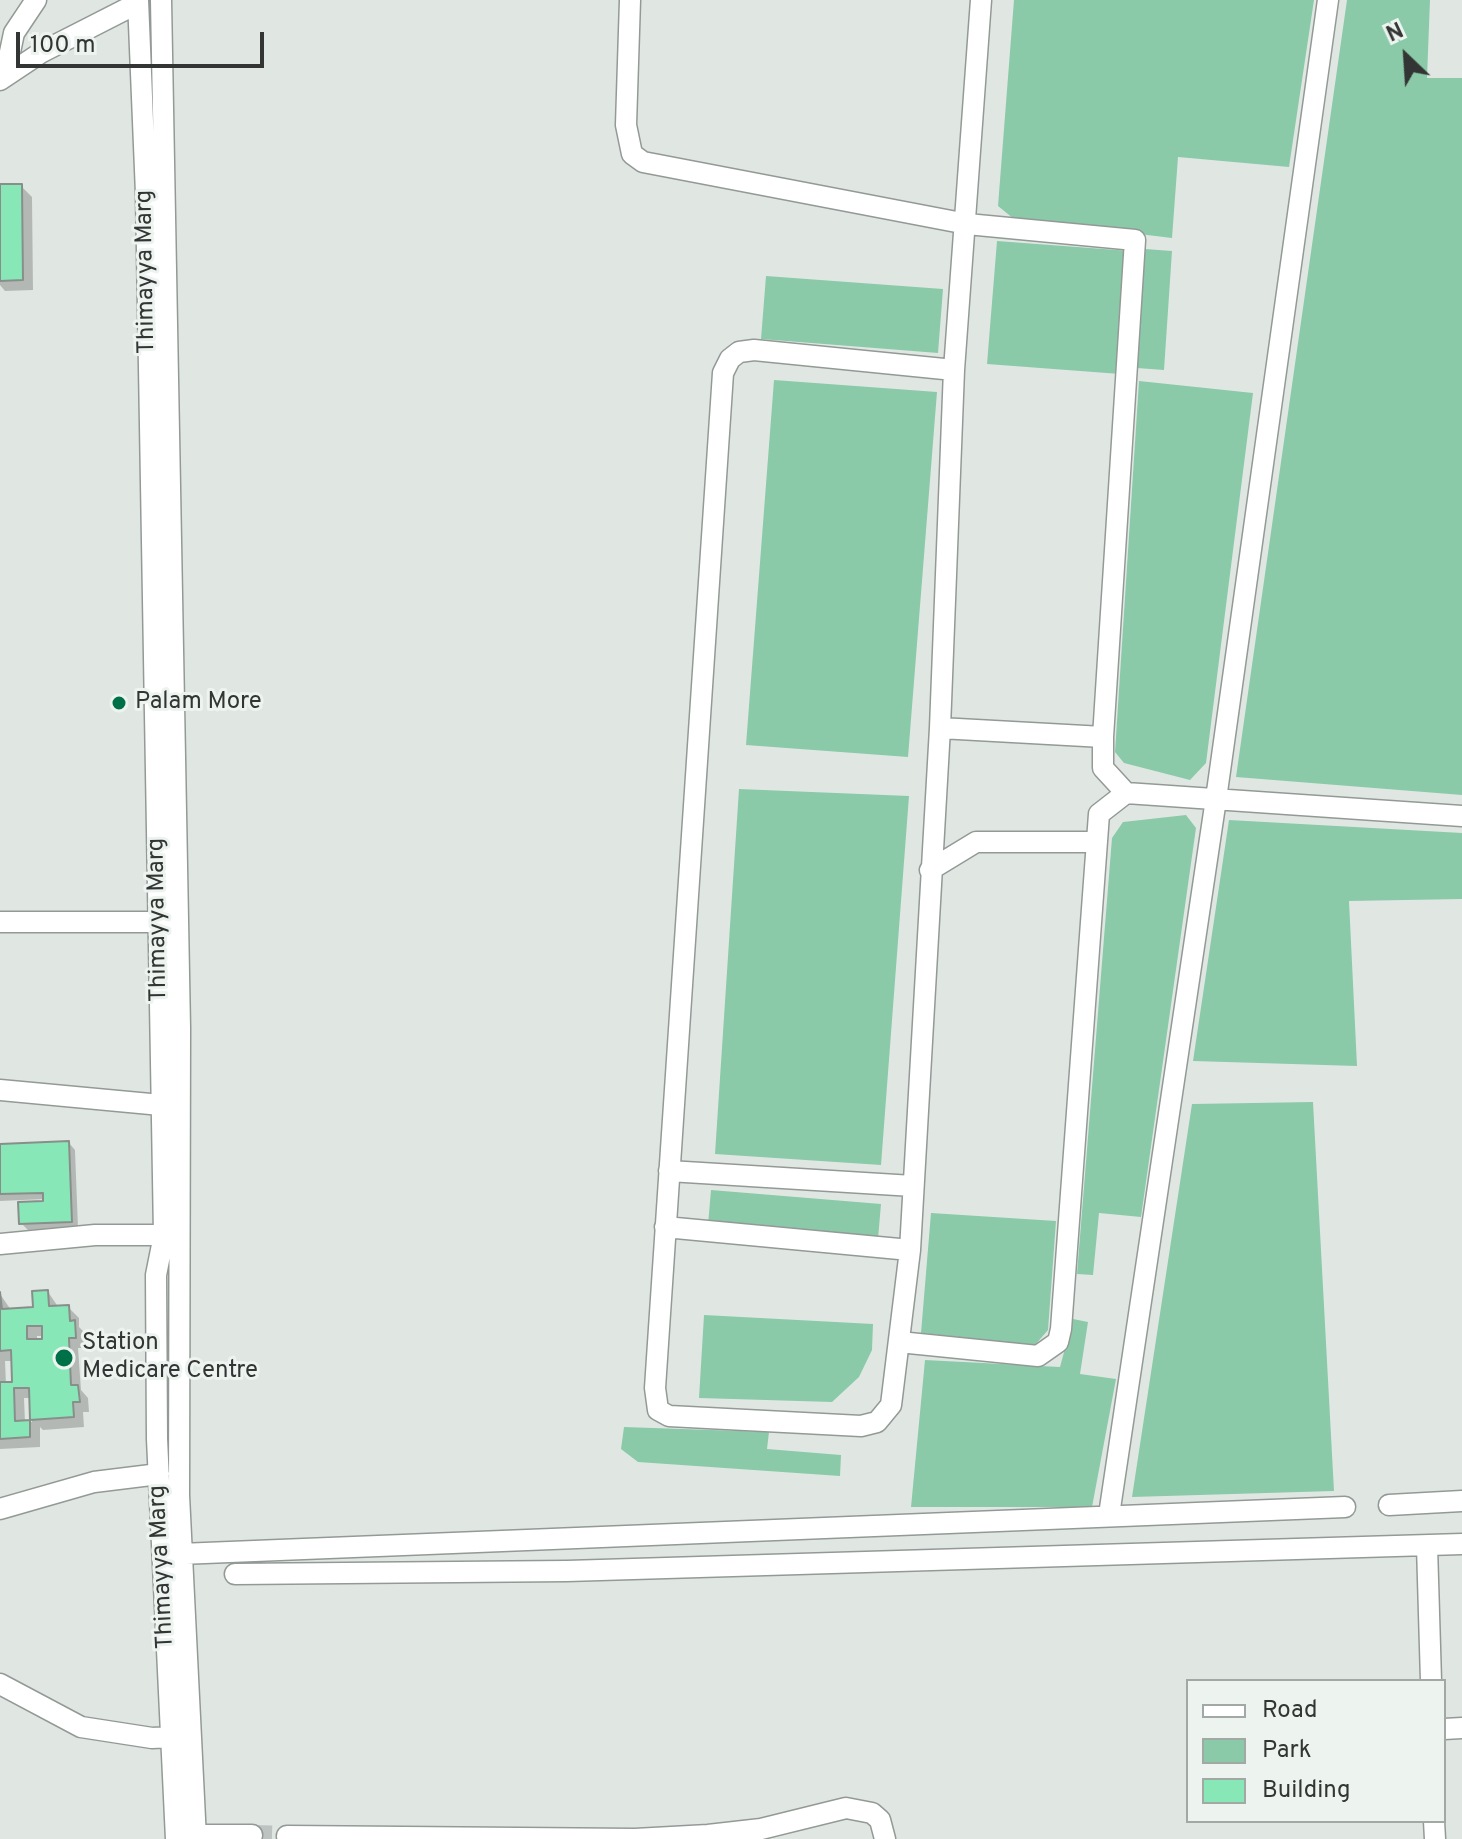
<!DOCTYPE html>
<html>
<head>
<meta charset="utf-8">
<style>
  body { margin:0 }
  #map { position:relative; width:1462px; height:1839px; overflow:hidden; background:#e0e7e3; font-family:Overpass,sans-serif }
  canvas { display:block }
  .legend { position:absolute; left:1186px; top:1679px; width:260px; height:144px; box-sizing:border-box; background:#edf4f0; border:2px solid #a2a8a4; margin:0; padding:10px 14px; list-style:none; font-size:24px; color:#323533 }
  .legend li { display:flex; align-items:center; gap:16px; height:40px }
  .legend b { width:40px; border:2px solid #a2a8a4 }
  .north { position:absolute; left:1366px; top:16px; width:80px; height:80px; -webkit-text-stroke:6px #edf4f0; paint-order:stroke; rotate:335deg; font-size:22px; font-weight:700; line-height:32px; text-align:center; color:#323533 }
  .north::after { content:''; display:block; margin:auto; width:28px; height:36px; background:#323533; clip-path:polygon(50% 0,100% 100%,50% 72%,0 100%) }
  .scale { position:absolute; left:16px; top:32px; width:248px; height:36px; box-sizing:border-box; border:4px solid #323533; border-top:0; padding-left:10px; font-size:24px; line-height:28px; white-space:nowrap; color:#323533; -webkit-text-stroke:6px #edf4f0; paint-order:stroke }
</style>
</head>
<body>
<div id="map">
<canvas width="1462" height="1839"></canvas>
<ul class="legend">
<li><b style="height:10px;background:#fff"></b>Road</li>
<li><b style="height:22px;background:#8acaa8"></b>Park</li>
<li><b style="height:22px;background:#87e7b6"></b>Building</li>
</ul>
<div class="north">N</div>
<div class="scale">100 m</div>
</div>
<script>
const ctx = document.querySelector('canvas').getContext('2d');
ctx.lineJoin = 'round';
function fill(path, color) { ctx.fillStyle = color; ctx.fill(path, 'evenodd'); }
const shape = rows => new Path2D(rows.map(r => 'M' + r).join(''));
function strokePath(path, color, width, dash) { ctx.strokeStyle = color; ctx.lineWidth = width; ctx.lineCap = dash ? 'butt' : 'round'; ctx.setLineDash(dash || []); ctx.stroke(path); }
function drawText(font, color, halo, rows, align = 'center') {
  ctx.font = font + ' Overpass,sans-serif'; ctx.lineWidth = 6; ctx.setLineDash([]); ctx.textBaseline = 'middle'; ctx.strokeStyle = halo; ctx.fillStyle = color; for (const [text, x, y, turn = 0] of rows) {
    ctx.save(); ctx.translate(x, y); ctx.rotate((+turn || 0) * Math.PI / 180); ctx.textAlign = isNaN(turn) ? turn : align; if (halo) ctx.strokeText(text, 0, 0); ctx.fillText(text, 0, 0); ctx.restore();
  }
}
fill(shape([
  [1014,0,1314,0,1289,167,1178,157,1172,238,1014,219,998,206],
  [1347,0,1430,0,1427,78,1462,78,1462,795,1236,777],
  [997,241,1130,251,1120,374,987,364],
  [1145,249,1172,251,1164,370,1137,368],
  [766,276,943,289,938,353,761,339],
  [774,380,937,392,908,757,746,745],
  [1139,381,1253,393,1206,763,1190,780,1124,763,1115,752],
  [739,789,909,796,881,1165,715,1154],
  [1186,815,1196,828,1141,1217,1099,1213,1093,1275,1077,1274,1112,838,1123,822],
  [1229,820,1462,833,1462,899,1349,901,1357,1066,1193,1061],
  [1313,1102,1334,1491,1132,1497,1192,1104],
  [711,1190,881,1204,878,1239,708,1225],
  [931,1213,1056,1221,1048,1330,1035,1345,921,1333],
  [704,1315,873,1324,872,1350,859,1377,832,1402,699,1398],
  [1073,1319,1088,1322,1080,1374,1116,1379,1092,1507,911,1507,925,1360,1060,1367],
  [624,1427,769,1432,767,1449,841,1455,840,1476,638,1462,621,1449]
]), '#8acaa8');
fill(shape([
  [0,186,21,186,32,197,33,290,5,291,0,285],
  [69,1143,75,1150,78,1228,28,1230,21,1223,46,1203,45,1199,0,1201,0,1146],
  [48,1292,59,1308,68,1307,79,1318,79,1327,85,1333,86,1348,78,1348,81,1390,88,1398,89,1412,83,1412,84,1427,43,1430,40,1427,40,1447,0,1449,0,1294,11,1310,35,1309],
  [37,1336,44,1336,44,1341,37,1341],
  [5,1361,13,1361,14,1384,6,1384],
  [24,1398,31,1398,32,1422,25,1422]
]), '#0003');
const building = shape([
  [0,184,22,184,23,280,0,281,0,184],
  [69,1141,72,1222,19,1224,18,1202,43,1201,43,1193,0,1194,0,1144,69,1141],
  [48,1290,49,1306,69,1305,70,1321,75,1320,76,1338,69,1338,71,1385,78,1385,80,1402,73,1402,74,1417,30,1420,30,1437,0,1439,0,1382,12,1382,11,1350,0,1351,0,1292,2,1309,33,1307,32,1291,48,1290],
  [27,1326,42,1326,42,1339,27,1339,27,1326],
  [14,1388,29,1388,30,1420,15,1421,14,1388]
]);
fill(building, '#87e7b6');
strokePath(building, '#888f8b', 2);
strokePath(shape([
  [252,1835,287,1836]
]), '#bdc3c0', 20, [20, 10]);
const minor = shape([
  [138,0,146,194,164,1235,156,1275,157,1439,176,1839],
  [161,0,180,1027,179,1495,196,1839],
  [630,0,626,125,632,154,643,162,967,224,1135,240,1103,737,1103,768,1126,793,1099,814,1061,1329,1058,1342,1038,1356,899,1342],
  [5,76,14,33,36,0],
  [0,80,42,52,138,3],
  [954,370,754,350,739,352,730,359,723,373,655,1388,658,1410,669,1416,861,1426,877,1422,891,1405,910,1250,940,728,954,370,981,0],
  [940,728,1103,737],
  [1126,793,1462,816],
  [930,870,976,842,1096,842],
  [0,922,172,922],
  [0,1090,161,1105],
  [669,1171,913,1186],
  [665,1227,910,1250],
  [0,1244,95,1235,164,1235],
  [1389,1505,1462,1501],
  [0,1509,94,1482,159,1474],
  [1109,1515,1216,799,1328,0],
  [1427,1546,1431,1681],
  [180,1554,1345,1507],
  [235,1574,567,1571,1462,1544],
  [0,1684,81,1727,152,1738,173,1737],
  [1444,1729,1462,1728],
  [1434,1821,1435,1839],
  [195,1835,252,1835],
  [287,1836,635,1839,708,1835,761,1829,846,1808,872,1813,880,1820,885,1839]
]);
strokePath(minor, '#939a96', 23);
strokePath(minor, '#fff', 20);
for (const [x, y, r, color] of [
  [119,703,8,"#007049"],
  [64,1358,10,"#007049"]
]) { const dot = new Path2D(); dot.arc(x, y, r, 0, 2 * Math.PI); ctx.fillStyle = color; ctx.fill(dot); strokePath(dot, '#edf4f0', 3); }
drawText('24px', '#323533', '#edf4f0', [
  ["Thimayya Marg",147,272,-91],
  ["Thimayya Marg",159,920,-91],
  ["Thimayya Marg",163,1567,-93]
]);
drawText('24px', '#323533', '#edf4f0', [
  ["Palam More",135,703],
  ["Station",82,1344],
  ["Medicare Centre",82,1372]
], 'left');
</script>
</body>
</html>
